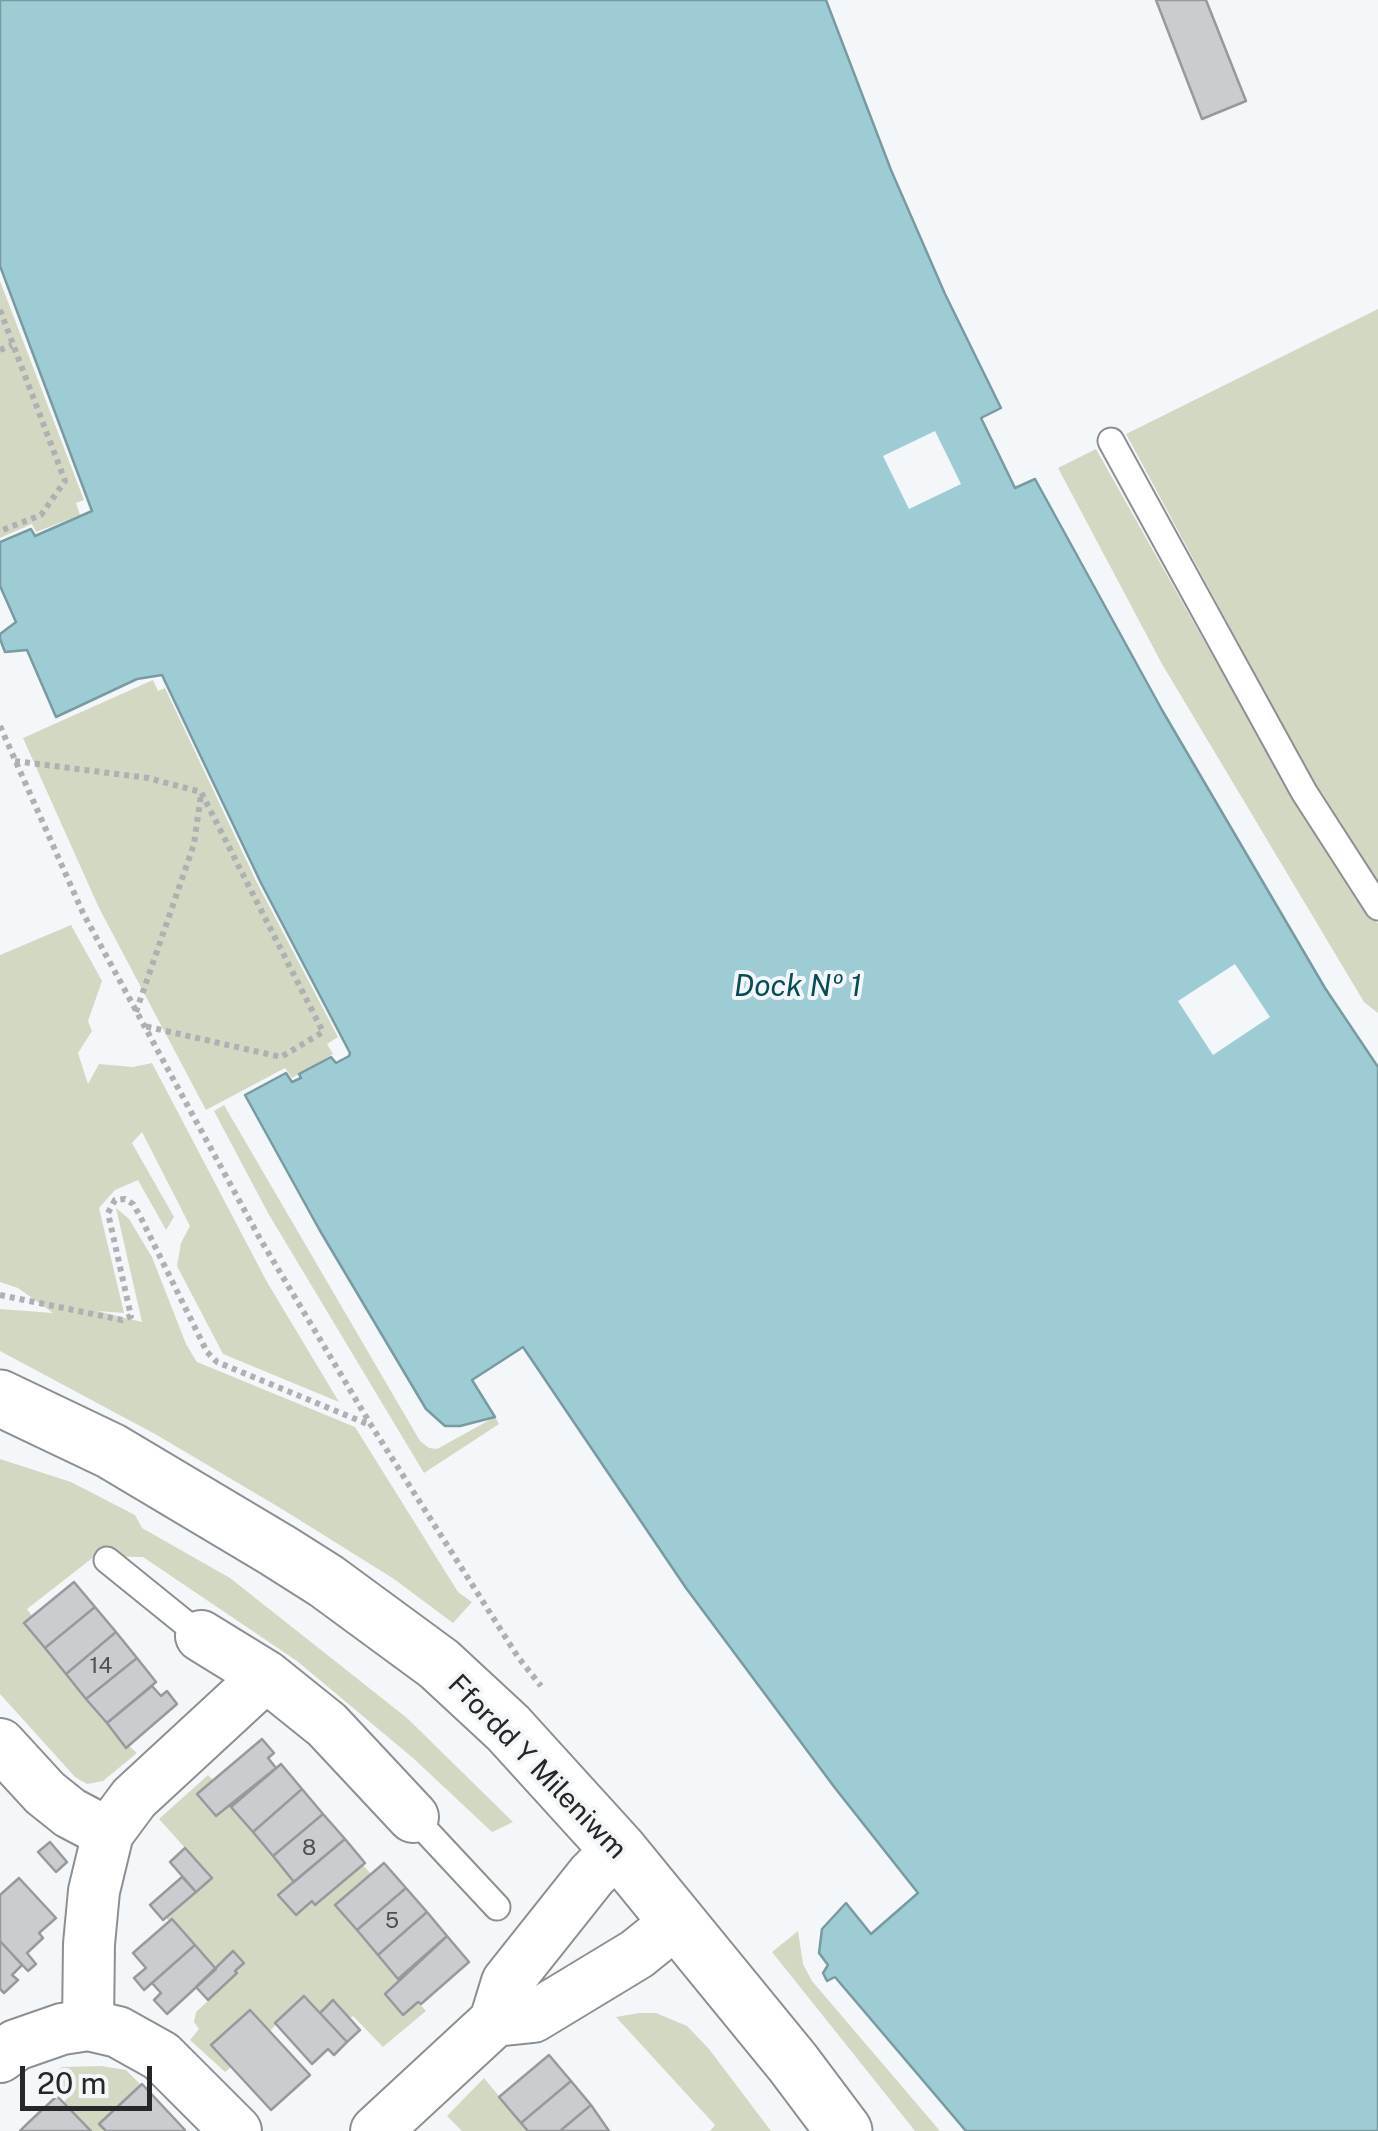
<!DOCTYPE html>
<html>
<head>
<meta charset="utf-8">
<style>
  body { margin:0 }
  #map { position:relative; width:1378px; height:2131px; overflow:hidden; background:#f4f7fa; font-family:"Public Sans",sans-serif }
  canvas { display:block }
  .scale { position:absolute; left:20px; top:2066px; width:132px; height:45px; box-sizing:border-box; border:5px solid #262728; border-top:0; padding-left:12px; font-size:30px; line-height:35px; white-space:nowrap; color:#262728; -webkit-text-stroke:8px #f4f7fa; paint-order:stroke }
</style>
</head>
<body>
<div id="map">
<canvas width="1378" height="2131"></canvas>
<div class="scale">20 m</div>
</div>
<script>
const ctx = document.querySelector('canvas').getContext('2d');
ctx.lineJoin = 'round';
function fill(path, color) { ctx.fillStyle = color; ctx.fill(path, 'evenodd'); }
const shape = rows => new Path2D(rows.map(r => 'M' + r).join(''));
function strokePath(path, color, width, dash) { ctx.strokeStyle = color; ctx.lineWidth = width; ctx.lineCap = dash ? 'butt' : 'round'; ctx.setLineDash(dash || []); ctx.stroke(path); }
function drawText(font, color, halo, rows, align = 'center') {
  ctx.font = font + ' "Public Sans",sans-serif'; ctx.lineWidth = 8; ctx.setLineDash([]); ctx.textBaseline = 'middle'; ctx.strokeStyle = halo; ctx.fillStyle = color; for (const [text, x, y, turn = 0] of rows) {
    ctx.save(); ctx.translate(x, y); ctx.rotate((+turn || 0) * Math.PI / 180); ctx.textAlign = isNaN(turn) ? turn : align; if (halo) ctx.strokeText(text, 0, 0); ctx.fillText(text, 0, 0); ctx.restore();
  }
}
fill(shape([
  [0,281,84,500,76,503,80,515,36,532,32,524,0,538],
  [1378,309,1378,887,1318,791,1126,434],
  [1096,449,1239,703,1301,808,1378,924,1378,1013,1364,1002,1162,664,1058,468],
  [153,680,158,691,165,688,257,883,338,1037,327,1044,333,1054,292,1078,285,1068,206,1110,99,908,23,738],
  [71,925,102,981,88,1021,92,1031,78,1053,88,1084,99,1064,133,1067,152,1063,267,1282,339,1402,223,1354,177,1266,181,1243,190,1226,142,1132,132,1143,174,1217,166,1230,138,1180,115,1190,99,1208,124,1313,97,1311,142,1322,116,1208,129,1219,152,1257,186,1344,197,1362,355,1427,458,1592,472,1602,453,1623,394,1579,282,1509,155,1434,0,1351,0,1309,53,1313,18,1288,0,1282,0,955],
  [224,1105,420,1441,429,1448,437,1449,495,1417,499,1424,424,1473,268,1213,214,1111],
  [0,1459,71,1482,135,1515,142,1528,230,1578,407,1718,513,1822,492,1832,413,1758,297,1661,143,1557,95,1556,27,1609,32,1616,25,1624,126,1747,129,1746,137,1753,103,1781,87,1784,75,1777,0,1694],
  [208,1775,214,1781,198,1795,216,1816,229,1805,294,1882,278,1895,296,1915,312,1901,316,1905,363,1865,371,1874,336,1906,400,1981,403,2014,418,2002,426,2011,383,2047,353,2016,349,2019,333,2001,320,2013,303,1997,270,2031,249,2010,212,2045,231,2067,225,2072,190,2040,199,2029,194,2022,196,2012,237,1974,235,1971,244,1963,233,1951,214,1967,172,1919,169,1921,166,1918,212,1878,159,1819],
  [798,1931,803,1964,812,1981,940,2131,915,2131,772,1952],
  [639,2013,656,2013,687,2026,709,2049,771,2131,710,2131,715,2125,616,2017],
  [101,2066,126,2070,141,2085,100,2125,106,2131,91,2131,64,2102,68,2097,55,2078,55,2072,62,2067],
  [484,2078,528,2131,462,2131,447,2116]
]), '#d2d8c2');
const water = shape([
  [0,0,826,0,891,170,945,294,1001,408,981,418,1015,488,1035,479,1162,710,1325,988,1378,1067,1378,2131,966,2131,835,1977,827,1981,823,1973,828,1965,819,1953,822,1929,846,1903,871,1934,918,1893,835,1788,686,1588,523,1347,472,1380,495,1417,460,1426,445,1426,426,1409,319,1229,245,1095,286,1073,292,1082,301,1078,299,1074,331,1057,336,1063,349,1056,350,1053,261,883,162,675,137,679,56,717,27,650,5,652,0,639,0,634,16,622,0,586,0,542,31,529,35,536,92,511,0,266,0,0]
]);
fill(water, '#9eccd5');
strokePath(water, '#7a9aa1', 2.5);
fill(shape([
  [935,431,961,484,909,509,883,456],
  [1235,964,1270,1017,1213,1055,1178,1001]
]), '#f4f7fa');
const building = shape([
  [1156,0,1206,0,1246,101,1202,119,1156,0],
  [74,1582,95,1607,45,1648,24,1623,74,1582],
  [95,1607,116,1632,66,1674,45,1648,95,1607],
  [116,1632,137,1658,86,1699,66,1674,116,1632],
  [137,1658,156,1682,107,1723,86,1699,137,1658],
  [152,1686,161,1696,167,1691,177,1704,126,1748,107,1723,152,1686],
  [262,1739,274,1753,268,1758,276,1768,216,1816,197,1794,262,1739],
  [281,1764,302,1789,253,1832,231,1807,281,1764],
  [302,1789,323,1814,273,1856,253,1832,302,1789],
  [323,1814,345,1839,294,1882,273,1856,323,1814],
  [345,1839,365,1863,315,1905,312,1901,296,1915,278,1895,345,1839],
  [50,1842,67,1862,56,1872,38,1852,50,1842],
  [185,1848,212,1878,196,1892,170,1862,185,1848],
  [384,1863,406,1888,357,1930,335,1905,384,1863],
  [182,1877,196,1892,163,1920,150,1905,182,1877],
  [19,1878,56,1918,39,1933,43,1938,27,1953,36,1964,28,1971,0,1941,0,1895,19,1878],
  [406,1888,427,1912,378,1955,357,1930,406,1888],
  [427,1912,447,1936,398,1979,378,1955,427,1912],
  [172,1919,195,1945,144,1990,134,1978,146,1968,133,1953,172,1919],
  [447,1936,469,1962,421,2004,418,2002,403,2015,385,1994,447,1936],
  [0,1941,22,1965,12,1975,18,1980,4,1993,0,1989,0,1941],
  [195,1945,216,1969,167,2014,154,2000,161,1993,152,1983,195,1945],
  [233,1951,244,1963,235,1971,237,1973,208,2000,196,1987,233,1951],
  [304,1996,347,2042,334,2055,328,2049,312,2064,275,2023,304,1996],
  [333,2000,360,2030,347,2042,320,2013,333,2000],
  [250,2010,310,2075,271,2110,211,2045,250,2010],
  [549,2055,571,2081,521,2123,499,2097,549,2055],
  [571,2081,591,2105,560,2131,528,2131,521,2123,571,2081],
  [142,2084,185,2130,183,2131,106,2131,99,2124,142,2084],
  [57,2096,91,2131,20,2131,29,2122,57,2096],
  [591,2105,609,2131,560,2131,591,2105]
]);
fill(building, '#cacccf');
strokePath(building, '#979a9c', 2.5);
const service = shape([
  [1111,441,1304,792,1378,907],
  [107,1560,201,1636],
  [413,1817,497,1907]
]);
const minor = shape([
  [201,1636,266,1676,327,1725,413,1817],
  [0,1744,45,1793,70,1813,108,1833],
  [495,2021,533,2017,637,1954,678,1921],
  [88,2025,89,1944,94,1891,108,1833,134,1798,266,1676],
  [0,2057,16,2045,62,2029,88,2025,118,2032,161,2056,236,2131],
  [376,2131,495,2021,507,1982,592,1875,618,1849]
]);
const tertiary = shape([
  [0,1398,111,1451,277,1550,326,1581,439,1664,508,1728,618,1849,793,2063,844,2131]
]);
strokePath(service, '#8d8f92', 29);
strokePath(minor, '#8d8f92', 54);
strokePath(tertiary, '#8d8f92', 59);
strokePath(shape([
  [0,310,65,481,41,515,0,531],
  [0,350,12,345],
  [0,726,83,913,259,1237,371,1425,518,1657,541,1686],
  [15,761,148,778,201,792,323,1032,281,1057,144,1026],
  [136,1012,194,844,201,794],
  [0,1295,122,1320,131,1316,108,1213,115,1200,125,1199,133,1204,140,1216,207,1352,217,1362,370,1425]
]), '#aeb0b3', 6, [5, 5]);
strokePath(service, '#fff', 25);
strokePath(minor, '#fff', 50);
strokePath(tertiary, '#fff', 55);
drawText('22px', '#4f5052', null, [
  ["14",101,1666],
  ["8",309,1848],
  ["5",392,1921]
]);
drawText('28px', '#262728', '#f4f7fa', [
  ["Ffordd Y Mileniwm",537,1767,46]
]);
drawText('italic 30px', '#074c56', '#f4f7fa', [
  ["Dock Nº 1",798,987]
]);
</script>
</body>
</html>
